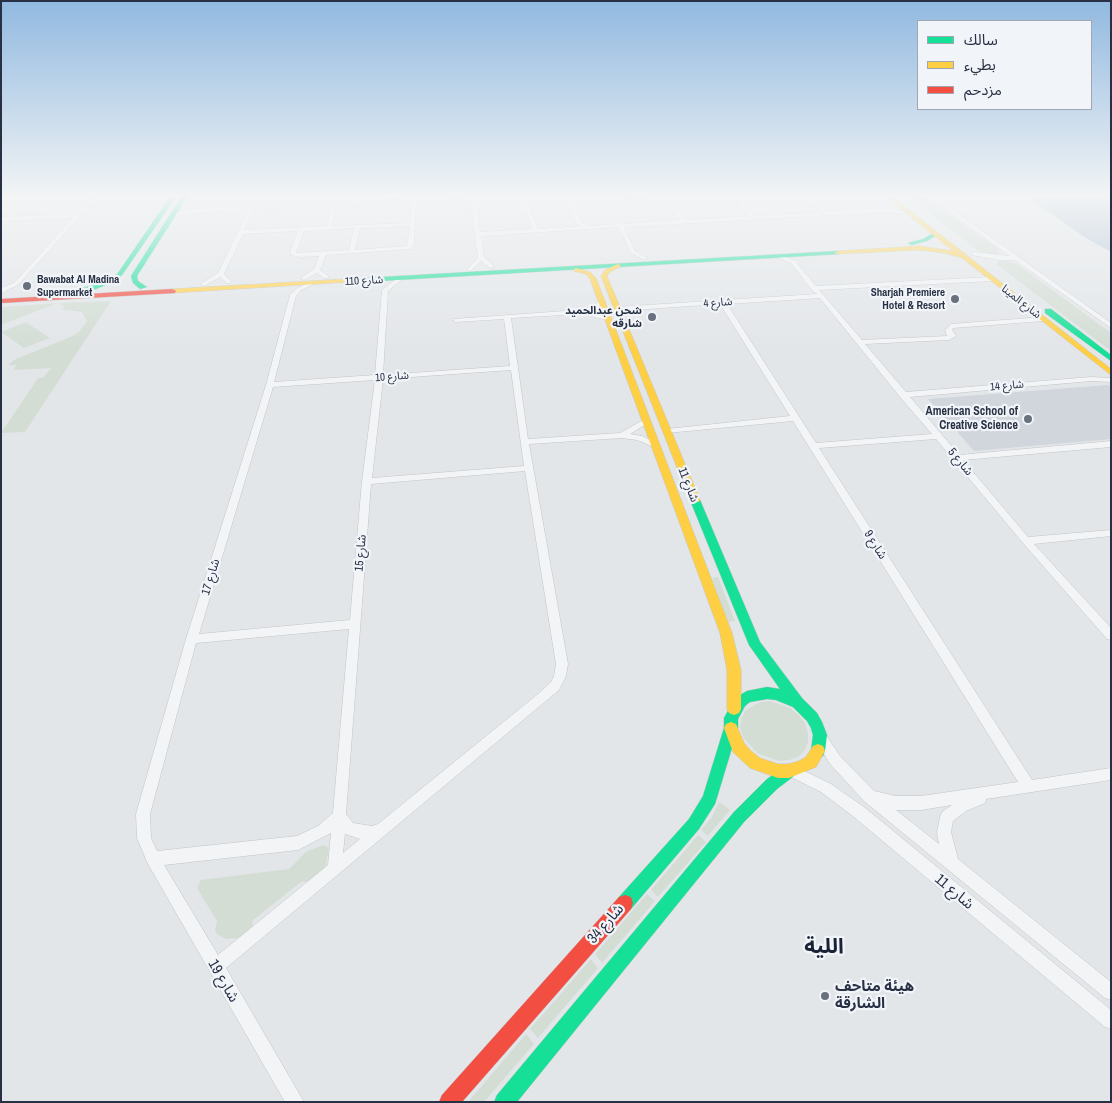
<!DOCTYPE html>
<html>
<head>
<meta charset="utf-8">
<style>
  body { margin:0 }
  #map { position:relative; width:1112px; height:1103px; overflow:hidden; background:#e3e6e9; font-family:"Archivo Narrow","Noto Sans Arabic",sans-serif }
  canvas { display:block }
  .frame { position:absolute; inset:0; border:2px solid #283144; pointer-events:none }
  .legend { position:absolute; left:917px; top:20px; width:175px; height:90px; box-sizing:border-box; background:#f1f4f8; border:1px solid #a1a6b0; margin:0; padding:6px 9px; list-style:none; font-size:15px; color:#283144 }
  .legend li { display:flex; align-items:center; gap:10px; height:25px }
  .legend b { width:25px; border:1px solid #a1a6b0 }
</style>
</head>
<body>
<div id="map">
<canvas width="1112" height="1103"></canvas>
<div class="frame"></div>
<ul class="legend">
<li><b style="height:6px;background:#16e098"></b>سالك</li>
<li><b style="height:6px;background:#ffcf43"></b>بطيء</li>
<li><b style="height:6px;background:#f24e42"></b>مزدحم</li>
</ul>
</div>
<script>
const ctx = document.querySelector('canvas').getContext('2d');
ctx.lineJoin = 'round';
function fill(path, color) { ctx.fillStyle = color; ctx.fill(path, 'evenodd'); }
const shape = rows => new Path2D(rows.map(r => 'M' + r).join(''));
function strokePath(path, color, width, dash) { ctx.strokeStyle = color; ctx.lineWidth = width; ctx.lineCap = dash ? 'butt' : 'round'; ctx.setLineDash(dash || []); ctx.stroke(path); }
function drawText(font, color, halo, rows, align = 'center') {
  ctx.font = font + ' "Archivo Narrow","Noto Sans Arabic",sans-serif'; ctx.lineWidth = 4.5; ctx.setLineDash([]); ctx.textBaseline = 'middle'; ctx.strokeStyle = halo; ctx.fillStyle = color; for (const [text, x, y, turn = 0] of rows) {
    ctx.save(); ctx.translate(x, y); ctx.rotate((+turn || 0) * Math.PI / 180); ctx.textAlign = isNaN(turn) ? turn : align; if (halo) ctx.strokeText(text, 0, 0); ctx.fillText(text, 0, 0); ctx.restore();
  }
}
fill(shape([
  [1108,385,1111,387,1111,439,974,451,928,399]
]), '#d1d5dc');
fill(shape([
  [905,194,921,194,997,248,1000,253,997,255,980,252],
  [998,261,1006,261,1017,264,1111,333,1111,351,1000,267,997,264],
  [111,301,25,432,1,433,38,378,43,378,51,368,14,370,16,365,8,365,14,360,70,337,78,333,87,321,82,312,61,309,64,307,58,303,1,325,1,307,58,303],
  [26,322,50,338,24,348,1,332],
  [718,577,735,621,728,622,712,578],
  [770,701,790,708,799,715,805,723,808,733,808,742,805,750,798,757,789,760,779,761,757,753,743,737,740,728,741,719,745,711,760,702],
  [719,802,730,810,708,836,701,830,712,817],
  [698,835,706,842,658,897,651,890],
  [323,845,329,848,325,868,311,881,301,882,253,920,251,931,239,938,226,939,217,934,215,930,217,921,197,888,201,880,289,869,306,852],
  [647,894,655,901,602,963,595,954],
  [591,959,598,968,538,1038,530,1029],
  [526,1034,534,1044,484,1102,468,1102]
]), '#d3ddd4');
fill(shape([
  [1023,194,1111,194,1111,252,1086,238]
]), '#b0c1d5');
const street = shape([
  [20,194,25,194,1,216,1,211,20,194],
  [94,194,99,194,98,196,166,194,95,199,18,285,1,293,1,288,14,283,73,218,1,221,1,217,76,214,94,194],
  [229,194,262,194,227,197,229,194],
  [469,194,475,194,476,205,523,203,520,194,525,194,538,229,581,226,576,224,565,194,570,194,572,199,667,194,685,220,749,216,732,194,737,194,755,216,822,212,805,194,810,194,827,211,885,208,913,213,910,215,885,212,624,227,635,251,647,258,644,260,631,253,619,227,481,236,484,257,495,267,490,268,481,261,470,271,467,269,478,258,470,199,416,201,414,245,411,249,326,255,320,270,328,276,328,278,324,278,317,273,304,280,301,278,314,269,319,256,300,257,291,255,291,250,298,231,243,234,224,274,231,281,231,283,227,283,220,277,204,286,201,284,202,283,218,273,249,209,192,213,172,217,169,215,192,209,470,196,469,194],
  [664,198,680,220,622,224,620,222,617,224,590,226,581,223,573,202,664,198],
  [411,201,410,223,332,226,336,205,411,201],
  [331,205,327,226,244,230,254,209,331,205],
  [524,206,533,229,480,232,477,208,524,206],
  [410,226,407,246,355,250,360,228,410,226],
  [354,228,349,250,296,253,304,231,354,228],
  [925,194,930,194,1111,323,1111,328,1015,260,999,260,972,255,971,254,974,252,1010,256,925,194],
  [779,254,795,261,816,286,991,277,994,279,991,281,819,290,862,340,947,336,945,330,951,324,1043,317,1046,319,1043,321,953,328,952,330,956,336,949,340,865,344,906,392,1091,377,1111,378,1111,382,1091,381,910,397,959,455,1111,441,1111,447,963,460,1028,537,1111,530,1111,536,1034,544,1111,628,1111,640,1107,639,1023,543,936,439,819,448,1032,780,1111,768,1111,780,986,799,985,803,966,811,953,821,951,832,958,859,1111,982,1111,1000,1105,998,864,801,830,764,816,740,814,736,816,732,820,730,824,732,840,756,874,791,896,796,921,796,1018,782,793,421,667,433,663,431,667,429,790,416,720,304,617,311,614,309,617,307,817,294,811,289,791,263,777,257,776,256,779,254],
  [820,298,900,397,932,434,816,443,727,304,820,298],
  [952,805,942,812,940,817,937,832,939,844,896,810,921,810,952,805],
  [400,276,402,277,402,279,388,291,383,375,510,366,504,319,456,322,454,321,454,319,579,310,591,307,600,301,604,301,604,303,595,309,589,311,609,317,609,319,607,320,581,314,511,318,528,439,620,433,645,419,649,421,648,423,630,434,642,436,658,444,654,447,637,440,622,438,529,444,568,664,566,676,559,690,226,968,304,1102,285,1102,148,864,137,838,136,814,186,639,266,385,290,295,297,288,311,282,314,284,301,290,296,296,274,382,375,375,382,290,400,276],
  [511,370,524,466,372,478,383,379,511,370],
  [375,380,362,481,350,620,199,634,273,387,375,380],
  [525,471,556,664,554,676,551,682,538,694,378,824,372,826,353,823,346,814,371,484,525,471],
  [349,629,333,813,318,826,297,836,157,851,151,838,150,814,196,643,349,629],
  [331,833,328,865,218,955,164,865,298,850,331,833],
  [345,834,360,839,343,853,345,834],
  [792,765,831,784,864,807,1111,1010,1111,1029,1105,1027,854,817,821,792,787,775,785,771,787,767,792,765]
]);
const fast = shape([
  [172,194,178,194,122,275,113,282,86,293,80,293,80,289,109,280,118,273,172,194],
  [183,194,189,194,137,276,138,281,147,287,140,289,133,283,131,276,183,194],
  [935,232,938,234,937,235,927,241,911,245,908,243,923,239,935,232],
  [838,251,841,253,840,254,363,282,359,280,363,278,838,251],
  [1045,309,1051,309,1111,355,1111,361,1045,313,1045,309],
  [695,497,700,500,760,642,802,698,817,713,822,722,827,735,825,751,823,756,818,758,813,756,811,751,813,735,811,728,807,721,793,707,776,700,767,699,750,702,745,706,738,719,738,728,715,804,699,829,631,909,625,911,619,909,617,903,619,897,689,819,703,796,724,728,724,718,735,698,747,691,767,687,780,689,749,645,690,500,695,497],
  [789,764,794,766,796,771,794,776,777,789,744,822,517,1102,494,1102,497,1095,734,812,767,779,789,764]
]);
const slow = shape([
  [882,194,889,194,1111,369,1111,375,962,258,944,253,919,250,836,254,835,253,838,251,919,246,953,251,882,194],
  [618,264,620,265,620,267,610,272,607,276,700,500,699,502,691,502,690,500,601,276,605,270,618,264],
  [576,268,590,272,596,278,732,633,741,670,741,709,739,713,734,715,729,713,727,709,727,670,720,633,590,279,586,274,574,271,574,269,576,268],
  [363,278,365,279,365,281,172,293,168,291,172,289,363,278],
  [731,722,736,724,744,743,751,751,760,758,778,764,789,764,799,761,806,757,813,746,818,744,823,746,825,751,816,767,789,778,778,778,750,768,733,752,724,728,726,724,731,722]
]);
const jam = shape([
  [172,289,176,291,175,293,1,303,1,299,172,289],
  [625,895,631,897,633,903,631,909,462,1102,439,1102,442,1095,619,897,625,895]
]);
strokePath(street, '#c1c4c7', 1);
strokePath(fast, '#c1c4c7', 1);
strokePath(slow, '#c1c4c7', 1);
strokePath(jam, '#c1c4c7', 1);
fill(street, '#f3f4f5');
fill(fast, '#16e098');
fill(slow, '#ffcf43');
fill(jam, '#f24e42');
const sky = ctx.createLinearGradient(0, 0, 0, 349);
sky.addColorStop(0, '#91b9e0');
sky.addColorStop(0.56, '#f2f4f5');
sky.addColorStop(1, '#f2f4f500');
ctx.fillStyle = sky;
ctx.fillRect(0, 0, 1112, 349);
for (const [x, y, r, color] of [
  [27,286,5,"#69707e"],
  [955,299,5,"#69707e"],
  [652,317,5,"#69707e"],
  [1028,419,5,"#69707e"],
  [825,996,5,"#69707e"]
]) { const dot = new Path2D(); dot.arc(x, y, r, 0, 2 * Math.PI); ctx.fillStyle = color; ctx.fill(dot); strokePath(dot, '#f1f4f8', 2); }
drawText('bold 11px', '#283144', '#f1f4f8', [
  ["Bawabat Al Madina",37,280,"left"],
  ["Supermarket",37,293,"left"],
  ["Sharjah Premiere",945,293],
  ["Hotel & Resort",945,306],
  ["شحن عبدالحميد",642,311],
  ["شارقه",642,324]
], 'right');
drawText('11px', '#283144', '#f1f4f8', [
  ["شارع 110",364,281,-3],
  ["شارع المينا",1021,302,38],
  ["شارع 4",718,303,-4],
  ["شارع 10",392,377,-4],
  ["شارع 14",1007,386,-5]
]);
drawText('bold 12px', '#283144', '#f1f4f8', [
  ["American School of",1018,412],
  ["Creative Science",1018,426]
], 'right');
drawText('12px', '#283144', '#f1f4f8', [
  ["شارع 5",960,462,50],
  ["شارع 11",688,485,68],
  ["شارع 9",875,545,58],
  ["شارع 15",361,553,-85],
  ["شارع 17",211,577,-73]
]);
drawText('15px', '#283144', '#f1f4f8', [
  ["شارع 11",954,892,40],
  ["شارع 34",606,924,-49],
  ["شارع 19",223,981,60]
]);
drawText('bold 15px', '#283144', '#f1f4f8', [
  ["هيئة متاحف",835,987],
  ["الشارقة",835,1004]
], 'left');
drawText('bold 21px', '#1a2335', '#f1f4f8', [
  ["اللية",824,947]
]);
</script>
</body>
</html>
